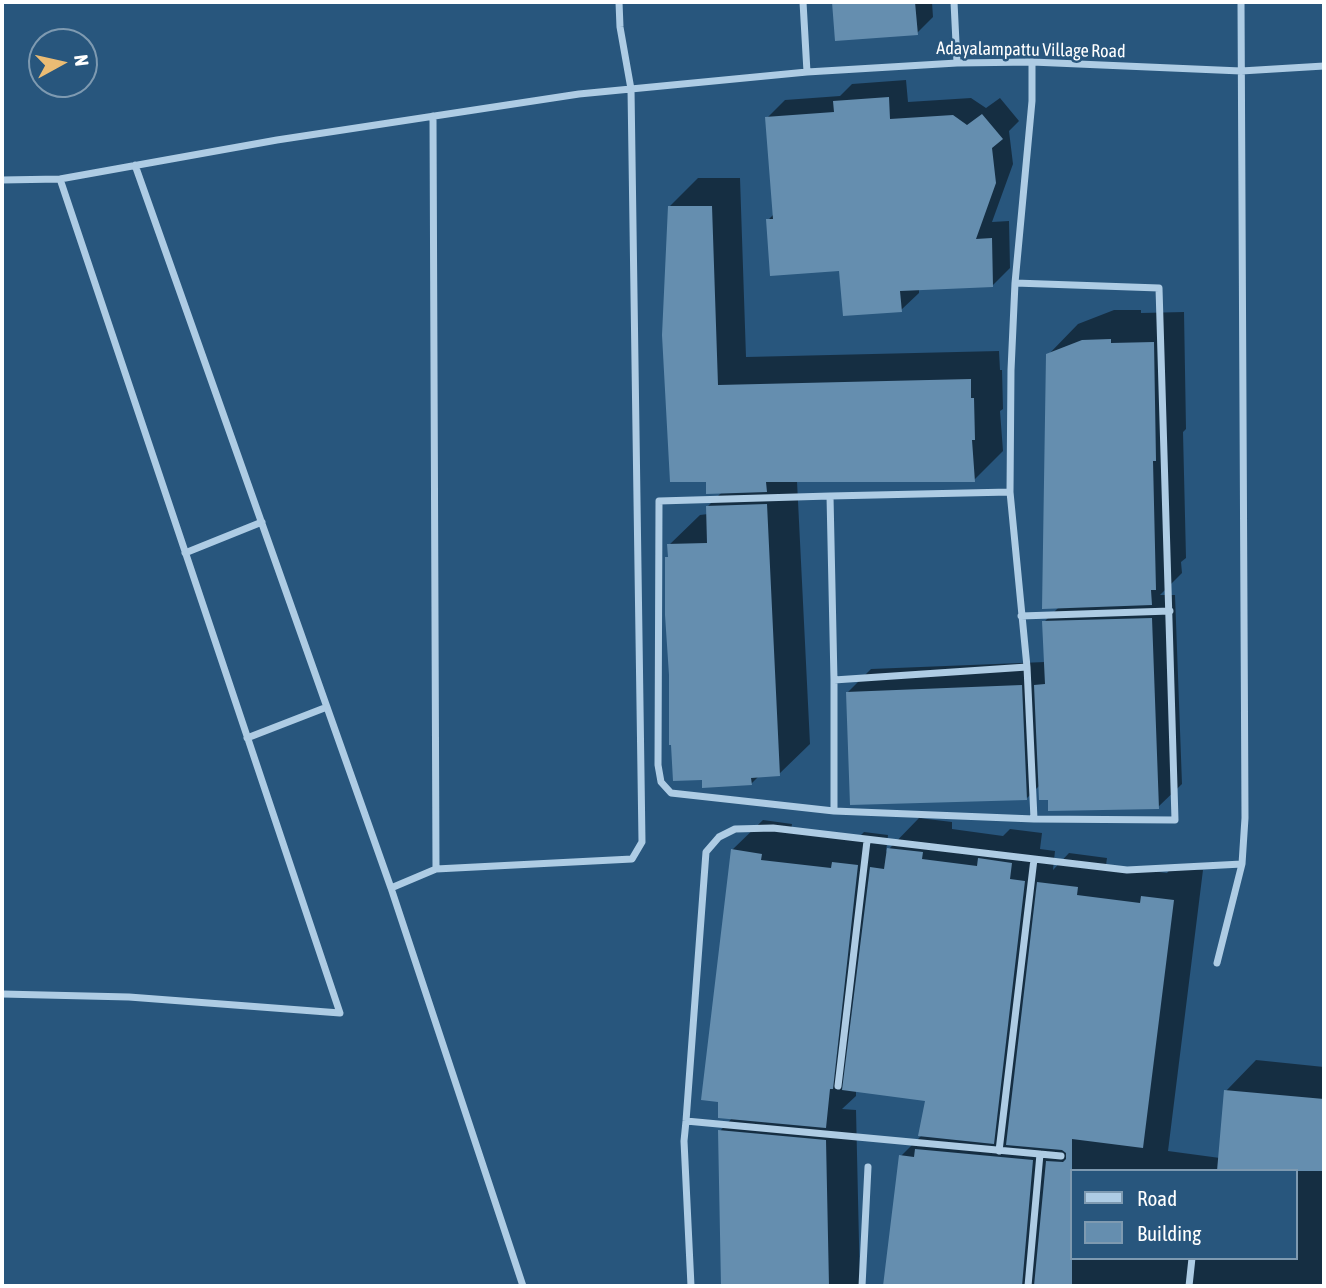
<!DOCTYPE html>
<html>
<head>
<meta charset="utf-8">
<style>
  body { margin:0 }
  #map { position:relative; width:1326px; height:1288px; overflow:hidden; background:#28567d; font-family:"Asap Condensed",sans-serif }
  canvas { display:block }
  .frame { position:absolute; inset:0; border:4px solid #fff; pointer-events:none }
  .legend { position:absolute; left:1070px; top:1169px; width:228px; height:91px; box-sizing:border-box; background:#28567d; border:2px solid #7e9ab1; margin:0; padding:9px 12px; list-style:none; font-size:21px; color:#fff }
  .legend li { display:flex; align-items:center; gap:14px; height:35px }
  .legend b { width:35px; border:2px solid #7e9ab1 }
  .north { position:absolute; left:28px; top:28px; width:70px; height:70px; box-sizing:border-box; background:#28567d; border:2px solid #7e9ab1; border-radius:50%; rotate:82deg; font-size:19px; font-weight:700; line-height:28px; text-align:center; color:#fff }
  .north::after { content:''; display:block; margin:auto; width:24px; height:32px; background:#ebbc74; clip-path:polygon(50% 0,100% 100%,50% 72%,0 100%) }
</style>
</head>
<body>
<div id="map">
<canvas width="1326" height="1288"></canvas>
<div class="frame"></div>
<ul class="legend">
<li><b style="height:9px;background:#aecce4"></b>Road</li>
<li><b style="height:19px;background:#658eaf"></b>Building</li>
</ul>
<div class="north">N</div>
</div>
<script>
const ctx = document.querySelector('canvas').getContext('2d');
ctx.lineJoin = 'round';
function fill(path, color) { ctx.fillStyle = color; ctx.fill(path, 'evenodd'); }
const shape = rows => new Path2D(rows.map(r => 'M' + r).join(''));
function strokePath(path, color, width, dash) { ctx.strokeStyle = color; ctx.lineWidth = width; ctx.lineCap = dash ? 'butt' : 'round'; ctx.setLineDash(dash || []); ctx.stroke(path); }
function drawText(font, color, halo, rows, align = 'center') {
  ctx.font = font + ' "Asap Condensed",sans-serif'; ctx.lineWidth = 5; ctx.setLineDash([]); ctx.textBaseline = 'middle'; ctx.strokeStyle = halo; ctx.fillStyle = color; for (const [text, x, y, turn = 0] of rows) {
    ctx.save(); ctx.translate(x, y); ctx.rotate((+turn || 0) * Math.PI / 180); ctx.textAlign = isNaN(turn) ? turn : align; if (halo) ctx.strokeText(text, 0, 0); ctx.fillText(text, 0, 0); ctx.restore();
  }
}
fill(shape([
  [834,2,932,2,933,17,917,33,836,39],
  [906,80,908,102,971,98,986,108,1000,98,1019,121,1009,131,1013,164,992,222,1009,221,1010,268,992,286,919,288,919,293,901,310,768,220,774,214,767,118,785,100,840,96,852,84],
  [698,178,740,178,746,357,999,351,1000,370,1002,370,1003,409,1000,411,1003,451,974,480,797,481,810,744,779,774,759,776,751,784,670,675,667,558,670,555,669,545,700,515,708,514,708,506,723,491,669,207],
  [1114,310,1141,310,1141,313,1184,312,1186,429,1183,432,1186,558,1181,562,1182,573,1160,595,1175,595,1182,784,1158,807,1050,798,1040,785,1026,799,848,692,871,669,1045,662,1044,622,1059,607,1048,355,1078,324],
  [919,818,952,822,952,829,1003,836,1010,829,1042,833,1040,849,1055,851,1053,870,1069,853,1107,858,1106,865,1167,873,1173,866,1203,870,1168,1151,1220,1158,1226,1091,1256,1060,1324,1067,1324,1286,885,1286,901,1156,922,1135,927,1100,856,1090,856,1096,842,1109,856,1110,860,1286,723,1286,720,1131,733,1117,732,850,763,820,792,824,791,830,858,838,864,832,888,835,886,852],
  [1072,1171,1296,1171,1296,1258,1072,1258]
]), '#0007');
fill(shape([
  [832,2,915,2,918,35,835,41],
  [889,97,890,119,953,115,967,125,982,114,1003,139,992,148,996,183,976,239,992,238,993,287,900,291,902,312,843,316,839,271,770,276,766,219,773,219,765,117,834,112,833,101],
  [668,206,712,206,718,385,971,379,971,398,974,398,975,440,972,440,975,482,766,482,767,492,706,494,706,482,670,482,662,335],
  [1111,339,1111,343,1154,342,1156,461,1153,461,1156,590,1151,590,1152,605,1042,609,1046,354,1082,340],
  [767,504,780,776,751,778,752,785,702,788,702,780,673,781,671,745,669,745,669,675,665,615,665,557,668,557,667,544,707,543,706,506],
  [1152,618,1159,809,1048,811,1048,800,1039,800,1034,685,1045,684,1042,621],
  [1022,685,1027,800,850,805,846,692],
  [887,848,923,852,922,859,977,866,978,858,1012,863,1010,879,1025,881,994,1144,918,1136,925,1101,842,1090,870,867,884,869],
  [731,849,762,854,761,860,831,868,832,862,858,865,833,1089,830,1089,826,1128,718,1118,718,1102,701,1100],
  [1037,882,1078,887,1077,895,1140,903,1141,896,1174,900,1143,1148,1072,1139,1072,1286,1034,1286,1046,1161,1063,1162,1066,1159,1066,1153,1062,1150,1006,1145],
  [1224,1090,1324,1099,1324,1171,1217,1171],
  [718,1130,826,1140,829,1286,721,1286],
  [915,1149,1033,1160,1022,1286,883,1286,899,1155,914,1157]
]), '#658eaf');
strokePath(shape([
  [803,2,807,72,957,63,1032,62,1241,71,1324,66],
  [954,2,957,63],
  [1032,62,1032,101,1015,283,1011,370,1010,492,1027,667,1034,819],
  [433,116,436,869,632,859,642,842,631,89,620,27,619,2],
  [135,165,391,888],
  [2,180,60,179,277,140,579,94,807,72],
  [830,496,659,501,658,765,661,782,671,793,834,811,1034,819,1175,820,1159,288,1015,283],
  [185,553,262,522],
  [1021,616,1170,611],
  [834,680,1027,667],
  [247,738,327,707],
  [834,811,834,680,830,496,1010,492],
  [436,869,391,888,523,1286],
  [1217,963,1242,864],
  [2,994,129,997,340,1013,60,179],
  [838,1086,867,841],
  [686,1121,1061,1156],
  [999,1151,1034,859],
  [691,1286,684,1141,686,1121,706,852,719,837,735,829,773,828,1127,870,1242,864,1245,818,1241,2],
  [862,1286,868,1167],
  [1028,1286,1040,1154],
  [1189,1286,1192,1258]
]), '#aecce4', 7);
drawText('18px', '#fff', '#28567d', [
  ["Adayalampattu Village Road",1031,50,1]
]);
</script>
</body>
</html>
